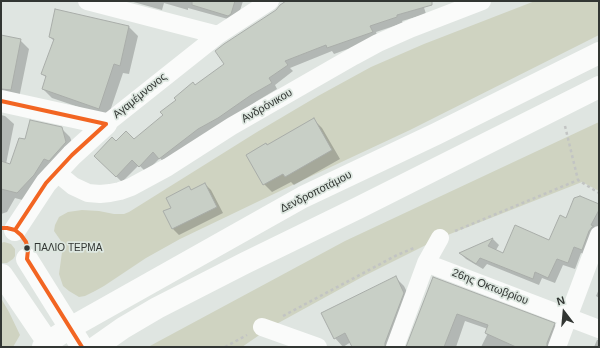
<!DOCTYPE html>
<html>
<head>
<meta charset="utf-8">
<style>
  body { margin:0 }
  #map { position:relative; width:600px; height:348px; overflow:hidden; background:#dfe5e1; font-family:Helvetica,sans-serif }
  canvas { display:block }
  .frame { position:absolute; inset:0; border:2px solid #323633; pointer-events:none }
  .north { position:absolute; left:544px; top:292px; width:40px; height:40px; -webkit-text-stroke:3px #dde7e0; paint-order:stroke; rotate:344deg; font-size:11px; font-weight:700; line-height:16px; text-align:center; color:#323633 }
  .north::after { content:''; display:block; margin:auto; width:14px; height:18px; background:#323633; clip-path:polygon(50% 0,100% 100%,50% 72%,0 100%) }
</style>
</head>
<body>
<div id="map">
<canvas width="600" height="348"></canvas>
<div class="frame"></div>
<div class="north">N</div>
</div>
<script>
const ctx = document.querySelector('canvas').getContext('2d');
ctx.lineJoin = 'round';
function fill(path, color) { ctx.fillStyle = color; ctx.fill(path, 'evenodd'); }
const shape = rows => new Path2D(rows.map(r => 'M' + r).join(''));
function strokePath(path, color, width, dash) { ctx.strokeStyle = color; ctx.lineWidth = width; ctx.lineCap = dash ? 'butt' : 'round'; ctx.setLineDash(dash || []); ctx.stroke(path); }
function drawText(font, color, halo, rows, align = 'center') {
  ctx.font = font + ' Helvetica,sans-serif'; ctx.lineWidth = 3.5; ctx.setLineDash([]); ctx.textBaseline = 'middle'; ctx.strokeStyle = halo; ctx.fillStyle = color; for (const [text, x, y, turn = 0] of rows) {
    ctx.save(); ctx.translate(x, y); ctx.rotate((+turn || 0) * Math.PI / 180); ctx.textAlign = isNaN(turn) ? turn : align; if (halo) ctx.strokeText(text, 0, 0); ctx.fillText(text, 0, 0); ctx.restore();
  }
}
fill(shape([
  [535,1,599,1,599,35,410,130,303,180,180,239,146,258,104,286,95,291,85,296,79,297,69,291,63,286,59,274,63,245,61,241,54,231,55,225,59,217,68,212,82,210,99,211,114,214,124,214,129,212,257,132,318,96,371,67,424,44],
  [599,122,599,191,582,182,440,238,364,276,271,327,242,347,148,347,345,241],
  [4,242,11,244,15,249,15,256,13,259,7,263,1,263,1,243],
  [1,299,2,300,9,312,20,335,13,347,1,347]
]), '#cfd3c1');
fill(shape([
  [130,1,243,1,237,20,235,21,188,8,188,10,164,3,162,10],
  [288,1,422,1,426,14,402,21,403,23,376,32,378,38,334,54,332,51,290,68,293,71,275,85,277,89,257,101,166,165,160,158,146,172,139,165,122,182,95,156,116,143,134,140,164,115,195,86,225,64,276,11],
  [56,11,129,27,138,36,129,74,123,73,108,117,52,98,43,89,47,78,42,74,54,41,50,37],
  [1,36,20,40,29,49,19,98,1,101],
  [1,115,5,116,14,124,6,164,11,165,26,140,61,128,70,137,75,151,26,201,15,198,7,212,1,214],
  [314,120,322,128,340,159,294,185,291,182,272,192,264,184,267,146],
  [205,184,211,190,223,213,179,235,173,229,164,212,172,208,192,191],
  [599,205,599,233,589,256,581,253,575,269,563,265,555,283,542,278,539,285,487,264,483,269,466,259,460,253,493,239,499,245,496,250,504,255,549,241,567,219],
  [395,277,404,286,412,302,395,347,353,347,351,342,343,347,335,338],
  [434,278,554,324,562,333,557,347,481,347,487,335,486,333,488,329,465,321,456,347,407,347],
  [599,289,599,298,596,296],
  [597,340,599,340,599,347,594,347]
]), '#0003');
const building = shape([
  [192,1,235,1,231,14,228,16,192,5,192,1],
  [286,1,432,1,432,5,397,15,397,17,370,26,373,32,327,48,326,45,285,61,288,65,269,78,272,83,251,95,218,118,198,129,159,159,153,152,139,167,132,160,116,177,94,156,112,137,116,141,126,131,134,139,163,115,160,112,176,100,174,98,193,82,195,85,224,64,215,51,224,44,276,10,280,5,286,1],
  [55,9,129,26,120,66,114,64,99,109,42,89,46,76,41,74,54,39,49,37,55,9],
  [1,35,21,39,11,90,1,89,1,35],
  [314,118,332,150,285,177,283,174,263,185,246,155,266,143,267,145,314,118],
  [30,120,62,127,66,142,49,161,44,159,34,175,17,193,1,189,1,161,10,164,19,138,25,139,30,120],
  [205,183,217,207,172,229,163,211,171,208,166,198,189,186,191,190,205,183],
  [580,196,599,204,599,210,591,225,594,226,592,227,589,231,582,250,574,247,568,263,557,259,548,278,535,272,533,279,480,258,476,264,459,253,493,238,488,246,503,253,515,225,549,240,560,215,566,218,574,198,580,196],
  [396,276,404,293,385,343,385,347,352,347,345,333,334,339,321,313,396,276],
  [433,277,555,323,547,343,547,347,516,347,485,333,488,325,457,314,444,347,406,347,433,277]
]);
fill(building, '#c8cfc6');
strokePath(building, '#a9ada9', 1);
strokePath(shape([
  [565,126,578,180],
  [455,231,578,180,599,193],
  [283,316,397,255,414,248],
  [225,347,247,335]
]), '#c2c4c3', 2.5, [3, 3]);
strokePath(shape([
  [87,1,218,35],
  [106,124,218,35,270,1],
  [56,172,73,186,88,193,100,194,110,193,120,191,131,187,168,167,232,126,354,56,378,43,412,28,482,1],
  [426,263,599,329],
  [262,327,318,347],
  [395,347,426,263,440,238],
  [557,347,599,235]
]), '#fafbfa', 18);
strokePath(shape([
  [1,101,106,124],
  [15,230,46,183,72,155,106,124],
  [27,259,82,347],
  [2,275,51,347]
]), '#fafbfa', 22);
strokePath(shape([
  [43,347,48,342,70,328,303,197,436,134,599,53],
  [96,347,123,328,157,308,245,263,358,208,599,87]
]), '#fafbfa', 22);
strokePath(shape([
  [1,101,106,124],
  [1,228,7,228,15,230,21,235,26,242,28,250,27,259,82,347],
  [15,230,46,183,72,155,106,124]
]), '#f26522', 4);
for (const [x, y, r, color] of [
  [27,248,3.5,"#323633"]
]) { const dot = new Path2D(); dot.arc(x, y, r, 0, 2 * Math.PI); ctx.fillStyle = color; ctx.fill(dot); strokePath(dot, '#dde7e0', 1.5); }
drawText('10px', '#323633', '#dde7e0', [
  ["ΠΑΛΙΟ ΤΕΡΜΑ",34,248]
], 'left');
drawText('11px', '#323633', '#dde7e0', [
  ["Αγαμέμνονος",140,96,-39],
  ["Ανδρόνικου",267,106,-30],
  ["Δενδροποτάμου",316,192,-27],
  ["26ης Οκτωβρίου",490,287,21]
]);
</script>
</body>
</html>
